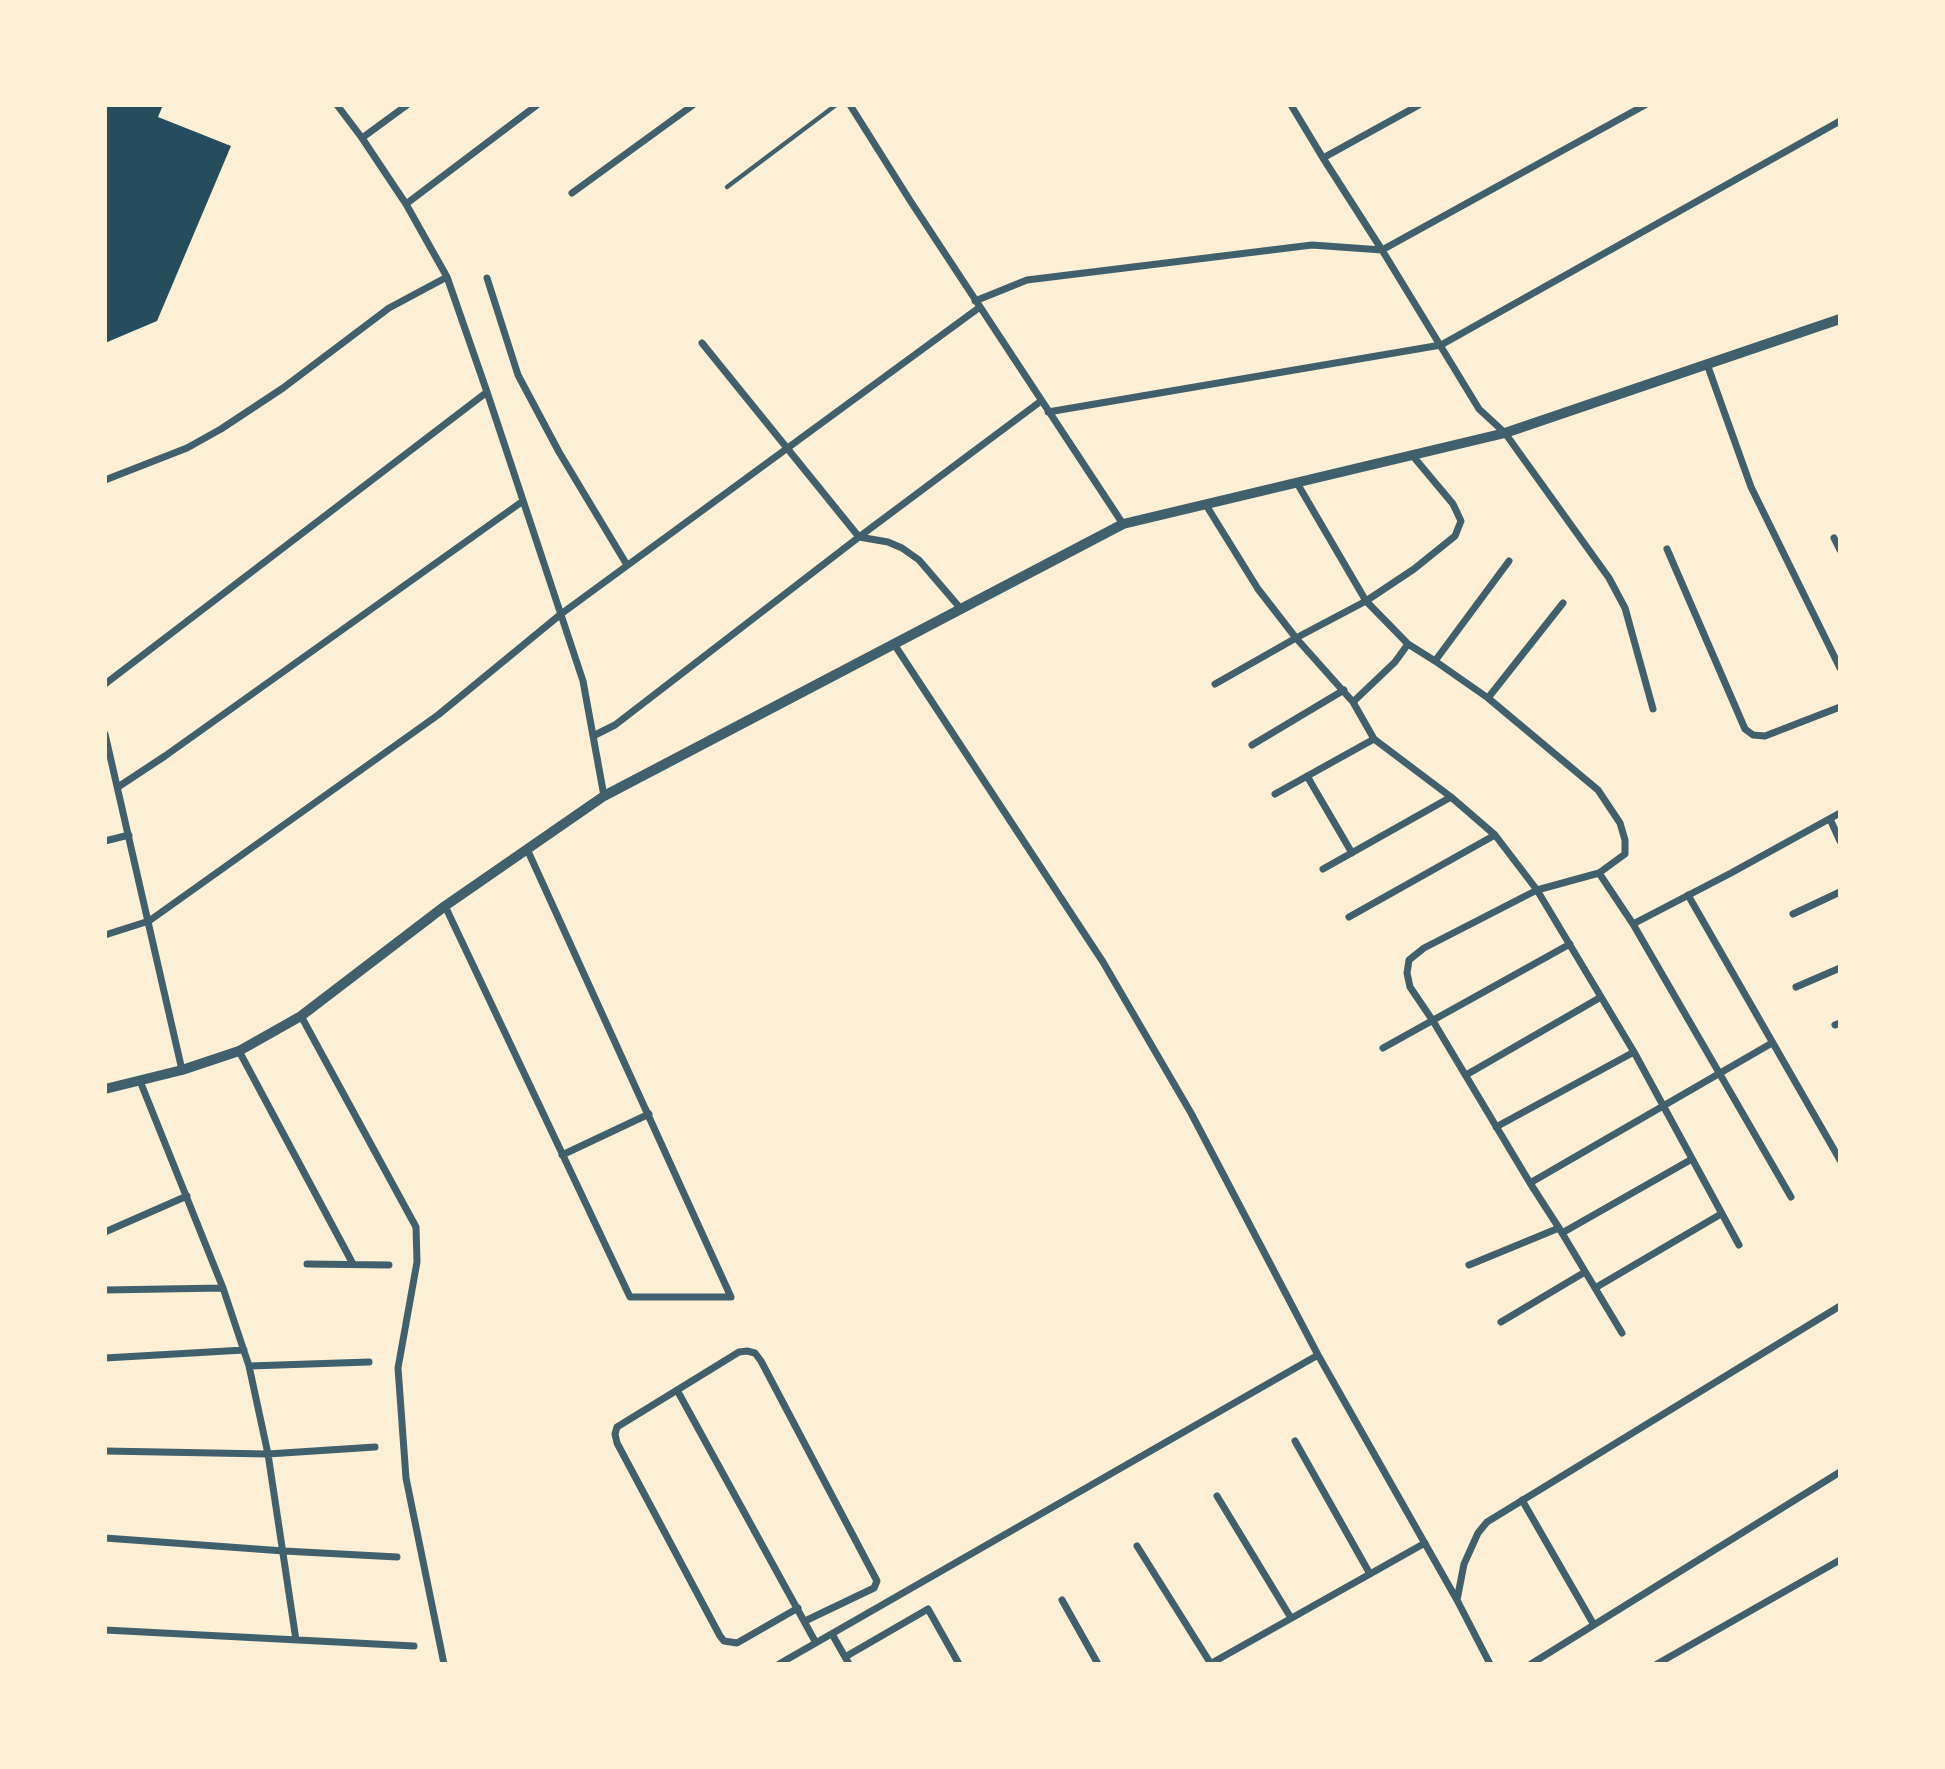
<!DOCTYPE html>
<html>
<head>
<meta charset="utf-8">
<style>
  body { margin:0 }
  #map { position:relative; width:1945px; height:1769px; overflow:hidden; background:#fdf0d5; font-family:Cabin,sans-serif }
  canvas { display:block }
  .frame { position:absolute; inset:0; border:107px solid #fdf0d5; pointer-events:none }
</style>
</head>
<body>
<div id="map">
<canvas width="1945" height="1769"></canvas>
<div class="frame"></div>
</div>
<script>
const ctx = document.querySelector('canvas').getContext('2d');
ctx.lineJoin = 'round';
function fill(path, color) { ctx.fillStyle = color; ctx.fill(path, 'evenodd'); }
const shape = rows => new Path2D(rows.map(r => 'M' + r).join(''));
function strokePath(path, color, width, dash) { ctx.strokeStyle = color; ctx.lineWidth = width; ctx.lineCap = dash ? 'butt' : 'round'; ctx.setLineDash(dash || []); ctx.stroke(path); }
fill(shape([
  [105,105,163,105,158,117,231,146,157,321,105,343]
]), '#264d5e');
strokePath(shape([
  [727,187,836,105]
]), '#3f606c', 4.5);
strokePath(shape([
  [337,105,362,138,406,204,537,105],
  [850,105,911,202,1123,524],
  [1291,105,1323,158,1382,250,1479,409,1505,433,1609,578,1625,608,1653,709],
  [362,138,407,105],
  [1323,158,1419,105],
  [572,193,693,105],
  [406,204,447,277,487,392,583,681,604,796],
  [487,278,518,375,559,452,627,565],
  [975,301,1027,280,1312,245,1382,250,1645,105],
  [702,343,859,537,888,542,902,548,919,560,961,609],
  [1707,364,1751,487,1840,668],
  [1048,412,1441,345,1840,121],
  [105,480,187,448,221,429,283,388,389,308,447,277],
  [1297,483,1366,601,1408,644,1395,662,1353,702,1374,739,1451,797,1495,835,1537,890,1634,1052,1739,1245],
  [1206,505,1258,589,1296,638,1353,702],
  [1834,538,1840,550],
  [1667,549,1745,729,1753,735,1765,736,1840,707],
  [894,644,1103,962,1191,1113,1318,1355,1457,1600,1490,1664],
  [1408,644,1435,661,1488,698,1598,790,1620,823,1625,840,1625,854,1599,873],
  [1435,661,1509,561],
  [105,684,487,392],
  [1215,684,1296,638,1366,601,1414,569,1455,536,1461,521,1453,504,1412,455],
  [1488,698,1563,603],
  [105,734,182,1070],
  [593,736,615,725,859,537,1041,401],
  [1252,745,1344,690],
  [1307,776,1352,853],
  [118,787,165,756,523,501],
  [1275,794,1374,739],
  [1830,819,1840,841],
  [105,841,129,835],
  [1323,869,1451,797],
  [1688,895,1840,1160],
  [445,906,630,1297,731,1297,527,849],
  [1793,914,1840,892],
  [1349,917,1495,835],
  [1633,924,1731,873,1840,813],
  [105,935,149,921,438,715,561,614,980,307],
  [1796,987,1840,968],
  [301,1016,416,1227,417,1262,398,1368,406,1478,444,1664],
  [1835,1025,1840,1023],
  [1383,1048,1570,944],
  [239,1051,353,1264],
  [1466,1075,1601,997],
  [140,1081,223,1288,249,1366,268,1454,296,1640],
  [1496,1127,1634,1052],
  [562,1155,649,1114],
  [1530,1183,1772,1043],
  [105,1232,187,1196],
  [1562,1233,1692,1159],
  [307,1264,389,1265],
  [1469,1265,1559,1228],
  [1595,1288,1721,1214],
  [105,1290,223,1288],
  [1501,1322,1585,1272],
  [1622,1333,1559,1228,1530,1183,1433,1021,1410,987,1407,973,1409,960,1424,948,1537,890,1599,873,1633,924,1791,1197],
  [105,1358,244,1350],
  [249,1366,369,1362],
  [677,1390,816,1643],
  [1295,1441,1370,1574],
  [105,1451,268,1454,375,1447],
  [1217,1496,1291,1618],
  [1522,1500,1594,1625],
  [105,1538,284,1551,397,1557],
  [1137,1546,1211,1664],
  [1062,1600,1098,1664],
  [1457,1600,1464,1564,1478,1533,1487,1522,1840,1306],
  [798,1608,737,1643,724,1641,720,1636,617,1443,615,1434,617,1427,739,1352,747,1351,755,1353,761,1361,877,1581,874,1588,805,1621],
  [105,1630,414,1646],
  [832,1634,849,1664],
  [845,1657,928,1609,959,1664],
  [779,1664,1318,1355],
  [1210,1664,1425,1543],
  [1531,1664,1840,1472],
  [1657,1664,1840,1560]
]), '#3f606c', 7);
strokePath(shape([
  [105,1089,182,1070,239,1051,301,1016,445,906,604,796,1123,524,1505,433,1840,319]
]), '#3f606c', 10);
</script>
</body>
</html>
